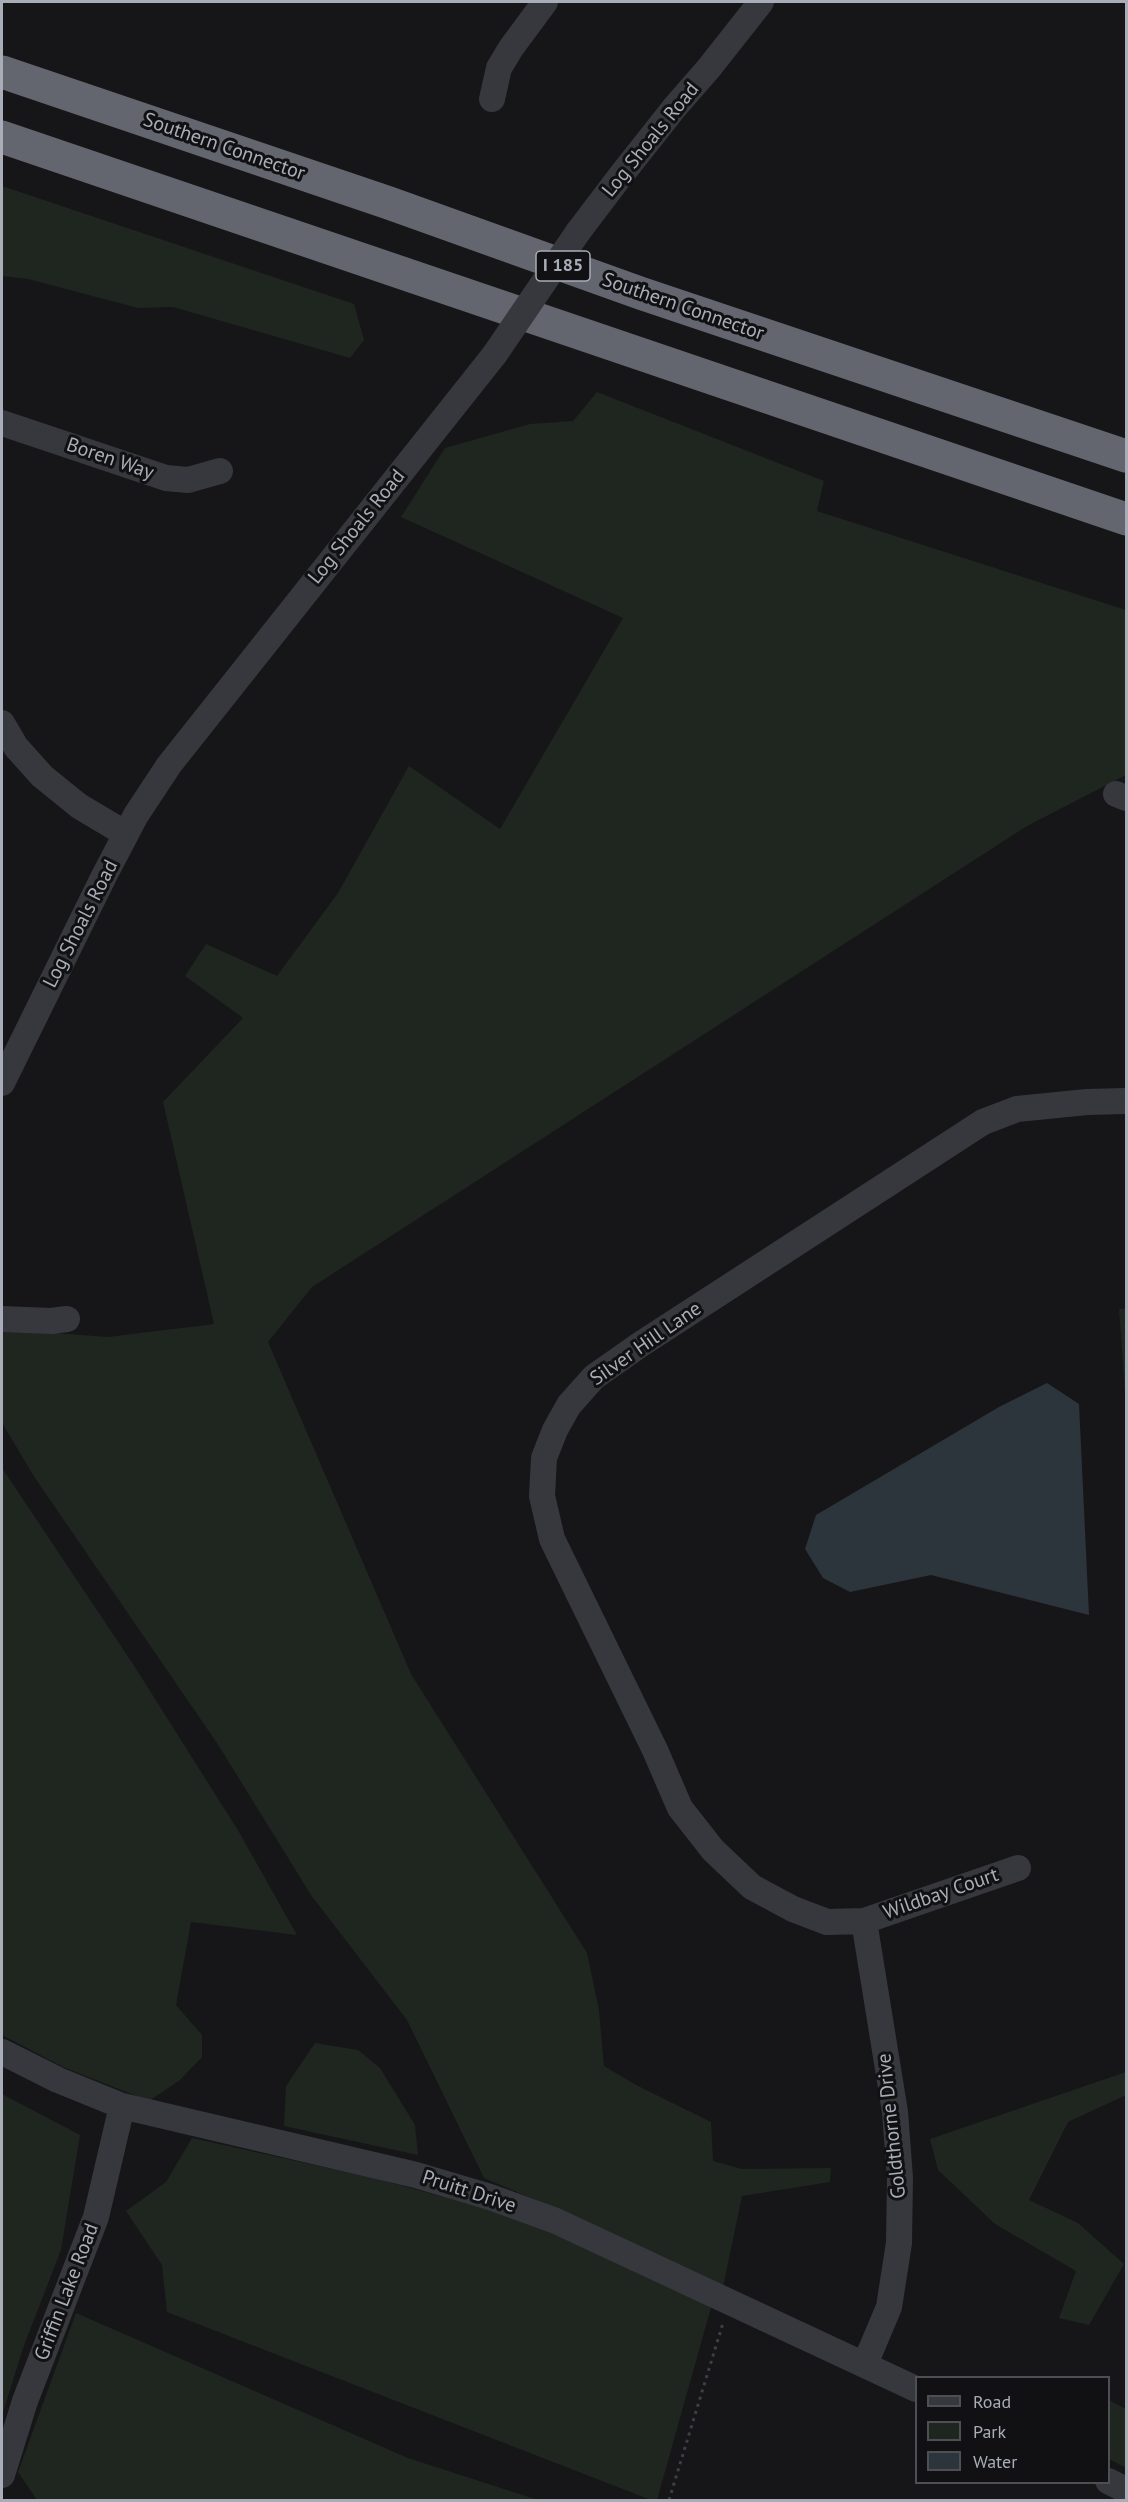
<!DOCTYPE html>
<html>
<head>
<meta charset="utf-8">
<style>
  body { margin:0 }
  #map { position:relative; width:1128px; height:2502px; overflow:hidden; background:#161618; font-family:"PT Sans",sans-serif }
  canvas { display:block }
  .frame { position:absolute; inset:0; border:3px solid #a8adb8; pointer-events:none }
  .legend { position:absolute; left:915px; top:2376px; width:195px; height:108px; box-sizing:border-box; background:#111113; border:2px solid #4d4f55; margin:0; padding:8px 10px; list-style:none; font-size:18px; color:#a8adb8 }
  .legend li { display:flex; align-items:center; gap:12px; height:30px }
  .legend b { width:30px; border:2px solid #4d4f55 }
</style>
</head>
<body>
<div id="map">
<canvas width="1128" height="2502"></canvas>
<div class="frame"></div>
<ul class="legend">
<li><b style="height:8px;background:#37383d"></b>Road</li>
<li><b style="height:16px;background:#1e261f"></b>Park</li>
<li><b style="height:16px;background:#2c353c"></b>Water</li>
</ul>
</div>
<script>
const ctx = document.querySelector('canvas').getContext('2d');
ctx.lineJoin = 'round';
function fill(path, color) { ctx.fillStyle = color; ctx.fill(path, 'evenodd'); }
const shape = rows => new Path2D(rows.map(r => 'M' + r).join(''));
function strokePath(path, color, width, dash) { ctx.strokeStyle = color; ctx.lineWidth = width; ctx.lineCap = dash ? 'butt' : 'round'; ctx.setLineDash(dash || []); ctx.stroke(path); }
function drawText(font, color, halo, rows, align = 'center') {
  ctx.font = font + ' "PT Sans",sans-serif'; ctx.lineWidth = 6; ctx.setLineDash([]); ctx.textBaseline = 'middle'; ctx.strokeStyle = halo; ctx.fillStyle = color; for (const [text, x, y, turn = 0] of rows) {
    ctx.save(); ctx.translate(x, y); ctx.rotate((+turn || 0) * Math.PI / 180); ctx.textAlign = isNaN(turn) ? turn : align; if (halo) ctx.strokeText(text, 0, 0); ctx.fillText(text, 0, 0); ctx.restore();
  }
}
fill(shape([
  [2,186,354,304,364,340,350,358,173,307,138,308,28,279,2,276],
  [597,392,824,481,817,511,1126,610,1126,775,1027,826,312,1287,268,1342,411,1674,587,1953,599,2010,604,2066,638,2086,711,2122,713,2161,742,2169,831,2168,830,2182,742,2196,723,2287,585,2221,484,2178,407,2020,311,1895,217,1743,35,1478,2,1423,2,1329,108,1337,214,1324,163,1102,243,1018,185,976,206,944,277,976,338,893,409,766,500,829,623,618,401,517,445,448,530,424,573,421],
  [1119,1309,1126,1309,1126,1407],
  [2,1468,133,1664,239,1832,297,1935,191,1922,176,2005,202,2035,202,2057,180,2080,149,2101,63,2067,2,2035],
  [315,2043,358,2050,380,2068,415,2125,418,2155,284,2126,286,2086],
  [1126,2072,1126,2095,1068,2122,1029,2200,1078,2223,1124,2264,1089,2325,1059,2318,1076,2271,995,2224,938,2170,930,2139],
  [2,2094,80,2135,61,2250,23,2348,2,2416],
  [192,2138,373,2178,485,2208,568,2239,712,2304,657,2500,651,2500,167,2312,162,2265,126,2211,166,2182],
  [76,2313,408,2458,538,2500,37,2500,18,2472],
  [1109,2400,1126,2409,1126,2468,1109,2459]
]), '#1e261f');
fill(shape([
  [1047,1383,1079,1404,1089,1615,931,1575,850,1592,823,1578,805,1549,816,1515,999,1407]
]), '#2c353c');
strokePath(shape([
  [669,2500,723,2323]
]), '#3d3f44', 3, [3, 4.5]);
strokePath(shape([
  [492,99,499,68,511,48,545,2],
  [578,232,622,174,675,107,709,68,761,2],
  [2,423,166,478,188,480,220,471],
  [2,723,16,747,42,776,79,806,126,834],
  [1116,794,1126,798],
  [2,1083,104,876,136,815,169,765,495,354],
  [2,1319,51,1321,67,1319],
  [1018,1868,864,1921,827,1922,793,1909,752,1887,713,1850,680,1808,655,1750,552,1539,542,1496,544,1458,555,1430,569,1405,594,1377,641,1344,983,1122,1017,1109,1087,1102,1126,1101],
  [864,1921,895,2112,900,2178,899,2243,889,2307,865,2364],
  [2,2052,58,2080,122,2106,416,2175,490,2197,556,2221,916,2389],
  [2,2475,25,2401,96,2217,122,2106],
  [1108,2481,1126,2490]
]), '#37383d', 26);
strokePath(shape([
  [2,72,389,203,640,293,1126,456],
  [2,137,1126,519]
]), '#63666e', 33);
strokePath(shape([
  [495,354,578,232]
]), '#37383d', 26);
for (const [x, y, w] of [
  [563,266,54]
]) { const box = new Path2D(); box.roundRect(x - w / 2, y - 15, w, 30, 4.5); ctx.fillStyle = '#111113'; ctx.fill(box); strokePath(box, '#a8adb8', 1.5); }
drawText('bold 18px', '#a8adb8', null, [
  ["I 185",563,266]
]);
drawText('20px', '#a8adb8', '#111113', [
  ["Log Shoals Road",651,140,-51],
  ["Southern Connector",224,147,19],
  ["Southern Connector",683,307,19],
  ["Boren Way",110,459,19],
  ["Log Shoals Road",357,527,-51],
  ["Log Shoals Road",81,924,-63],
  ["Silver Hill Lane",646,1344,-35],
  ["Wildbay Court",941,1894,-19],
  ["Goldthorne Drive",892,2126,-96],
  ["Pruitt Drive",469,2192,18],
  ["Griffin Lake Road",67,2292,-69]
]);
</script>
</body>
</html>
